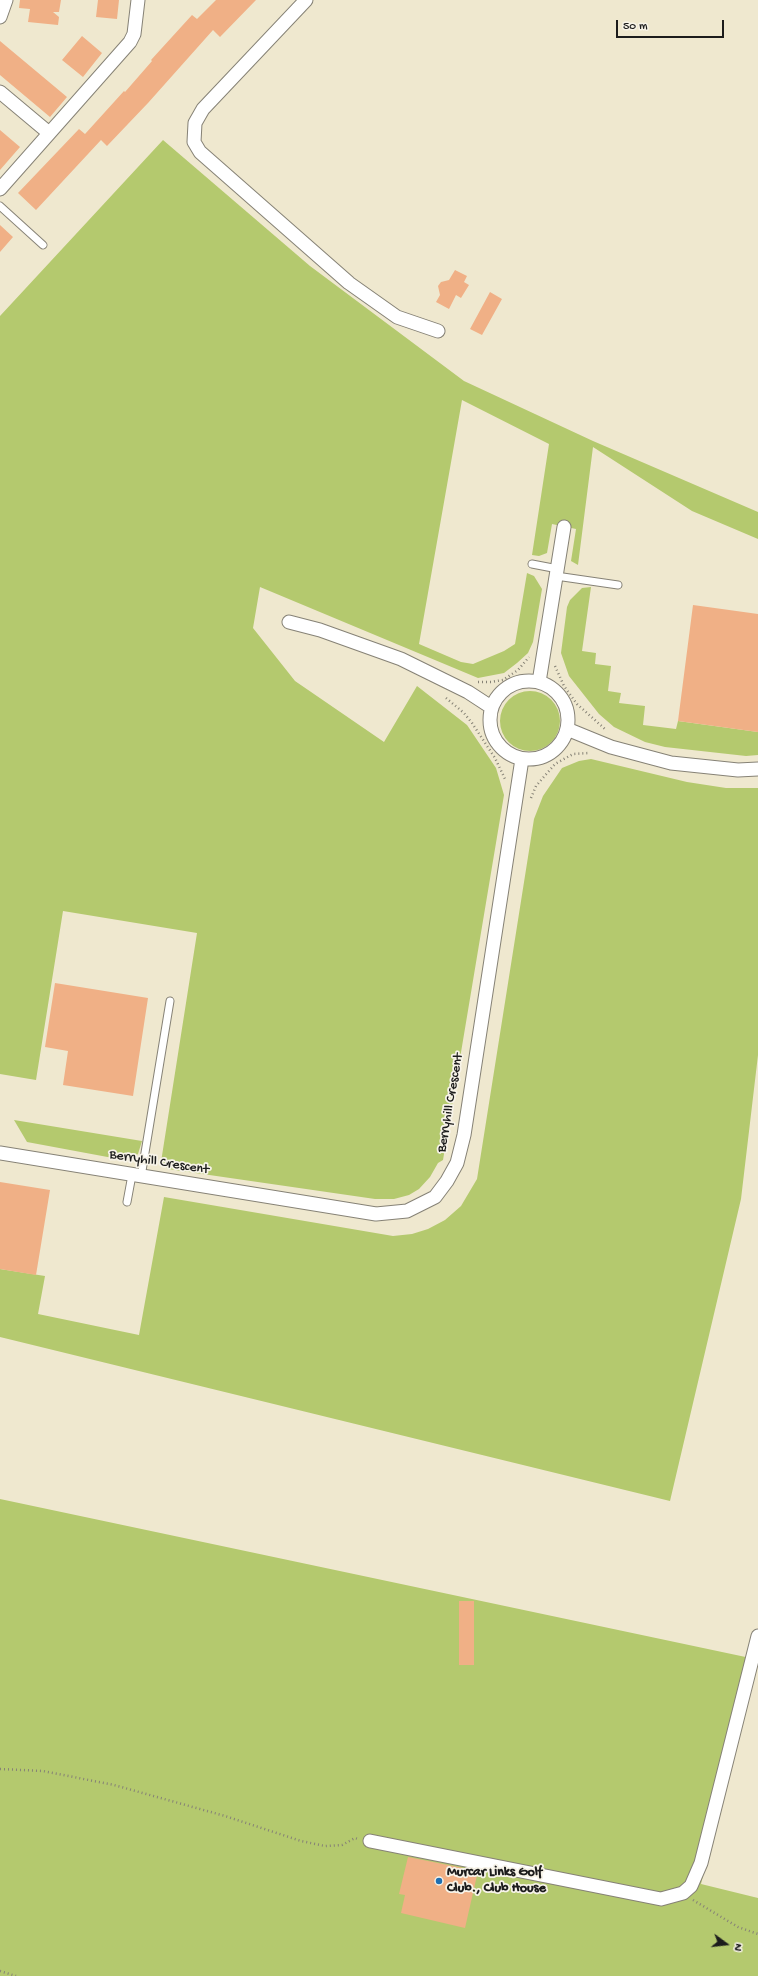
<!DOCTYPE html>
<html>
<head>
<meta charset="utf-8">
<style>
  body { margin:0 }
  #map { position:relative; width:758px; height:1976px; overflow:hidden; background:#efe8cf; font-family:"Gochi Hand",sans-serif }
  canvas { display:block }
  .north { position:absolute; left:706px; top:1924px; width:40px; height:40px; -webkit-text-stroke:3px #f7f3e8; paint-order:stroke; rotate:105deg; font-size:11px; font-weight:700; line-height:16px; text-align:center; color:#1c1c1c }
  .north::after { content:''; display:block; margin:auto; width:14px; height:18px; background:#1c1c1c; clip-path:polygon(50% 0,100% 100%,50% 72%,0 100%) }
  .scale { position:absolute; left:616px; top:20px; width:108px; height:18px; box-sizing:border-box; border:2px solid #1c1c1c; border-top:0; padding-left:5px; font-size:12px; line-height:14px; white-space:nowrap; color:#1c1c1c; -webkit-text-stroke:3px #f7f3e8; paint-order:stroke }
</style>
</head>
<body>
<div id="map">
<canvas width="758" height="1976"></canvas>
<div class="north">N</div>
<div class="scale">50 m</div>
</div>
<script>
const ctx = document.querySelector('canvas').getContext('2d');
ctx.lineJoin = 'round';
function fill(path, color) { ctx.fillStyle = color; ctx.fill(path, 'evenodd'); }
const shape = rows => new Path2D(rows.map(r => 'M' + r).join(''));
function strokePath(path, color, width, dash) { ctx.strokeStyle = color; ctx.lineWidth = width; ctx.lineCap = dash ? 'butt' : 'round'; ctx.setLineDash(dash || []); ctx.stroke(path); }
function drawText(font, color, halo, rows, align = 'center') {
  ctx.font = font + ' "Gochi Hand",sans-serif'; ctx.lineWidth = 3.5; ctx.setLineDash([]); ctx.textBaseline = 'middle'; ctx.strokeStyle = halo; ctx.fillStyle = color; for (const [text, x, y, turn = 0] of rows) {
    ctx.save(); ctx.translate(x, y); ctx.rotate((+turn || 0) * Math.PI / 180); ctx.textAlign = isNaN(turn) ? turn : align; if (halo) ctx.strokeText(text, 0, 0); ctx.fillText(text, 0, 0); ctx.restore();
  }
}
fill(shape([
  [163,140,310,266,464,381,593,441,758,512,758,539,692,511,593,447,578,565,571,561,576,529,552,524,547,553,539,556,532,555,549,444,462,400,419,644,461,662,473,664,504,651,515,644,527,573,534,576,542,589,533,642,528,653,517,663,504,673,478,678,260,587,253,628,295,681,384,742,417,686,467,725,496,768,504,795,443,1160,438,1163,430,1177,419,1189,409,1195,394,1199,375,1199,168,1169,161,1162,197,933,63,911,36,1080,0,1074,0,316],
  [591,587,582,651,596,653,595,664,611,666,608,691,621,693,619,703,645,706,643,725,676,729,678,721,758,732,758,755,746,756,665,747,645,742,614,727,599,714,569,676,561,653,567,607,570,600,582,588],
  '500 721a30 30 0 1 1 60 0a30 30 0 1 1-60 0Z',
  [591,759,687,782,726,788,758,788,758,1055,741,1199,670,1501,0,1337,0,1269,45,1276,38,1314,139,1335,164,1197,393,1236,412,1234,428,1229,445,1220,461,1206,477,1179,534,819,543,796,562,768,579,761],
  [14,1120,142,1141,138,1154,129,1161,27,1142],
  [0,1499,755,1659,701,1884,758,1898,758,1976,0,1976]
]), '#b4c96e');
fill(shape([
  [20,0,61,0,59,12,53,12,59,17,58,25,28,22,30,9,19,8],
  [98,0,119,0,117,19,96,17],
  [216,0,256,0,220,37,213,30,148,103,107,146,101,140,36,210,18,193,79,129,85,134,124,91,125,92,152,61,151,60,192,15,197,19],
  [82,36,102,53,83,77,62,60],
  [0,41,67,97,50,117,0,75],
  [0,130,20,147,0,170],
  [0,225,13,237,0,252],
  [455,270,467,276,464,282,469,285,461,298,456,295,449,309,436,302,440,295,438,286,441,282,449,280],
  [490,292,502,299,482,335,470,329],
  [693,605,758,614,758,732,678,721],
  [55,983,148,998,133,1096,63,1085,68,1051,45,1047],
  [0,1182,50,1190,36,1275,0,1269],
  [459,1601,474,1601,474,1665,459,1665],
  [408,1857,478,1871,465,1928,401,1913,405,1895,399,1894]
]), '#f0b086');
const service = shape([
  [0,206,43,245],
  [532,564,558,569],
  [556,576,618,585],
  [141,1177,170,1001],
  [127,1202,132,1175]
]);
const minor = shape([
  [306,0,203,109,195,123,194,142,200,152,349,283,397,317,438,331],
  [0,17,6,0],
  [0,92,49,133],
  [0,189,130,42,134,34,138,0],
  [289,622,320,630,401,659,468,692,491,707],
  '490 720a39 39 0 1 1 78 0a39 39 0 1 1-78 0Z',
  [539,682,564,527],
  [567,729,611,747,671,763,738,770,758,769],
  [0,1153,376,1214,407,1211,435,1197,447,1181,457,1163,464,1135,522,759],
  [370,1841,661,1899,683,1893,691,1886,701,1863,758,1636]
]);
strokePath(service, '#868276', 9);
strokePath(minor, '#868276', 15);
strokePath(shape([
  [555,666,564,686,577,704,606,730],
  [478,682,491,682,503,680,518,670,529,657],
  [446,698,464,713,472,723,495,758,505,779],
  [531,798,536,786,555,764,573,754,589,753],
  [0,1769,43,1771,114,1785,225,1816,301,1841,325,1846,342,1845,355,1838,358,1839],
  [693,1900,738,1927,758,1934],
  [0,1971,16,1976]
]), '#868276', 2.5, [1, 3]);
strokePath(service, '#fff', 7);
strokePath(minor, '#fff', 13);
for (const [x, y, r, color] of [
  [439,1881,4,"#1f6fb2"]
]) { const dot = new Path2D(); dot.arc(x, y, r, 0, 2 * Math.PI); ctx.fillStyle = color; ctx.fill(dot); strokePath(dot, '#f7f3e8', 1.5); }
drawText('14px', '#1c1c1c', '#f7f3e8', [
  ["Berryhill Crescent",451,1103,-80],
  ["Berryhill Crescent",159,1163,9]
]);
drawText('bold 14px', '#1c1c1c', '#f7f3e8', [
  ["Murcar Links Golf",447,1873],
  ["Club., Club House",447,1889]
], 'left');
</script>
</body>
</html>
